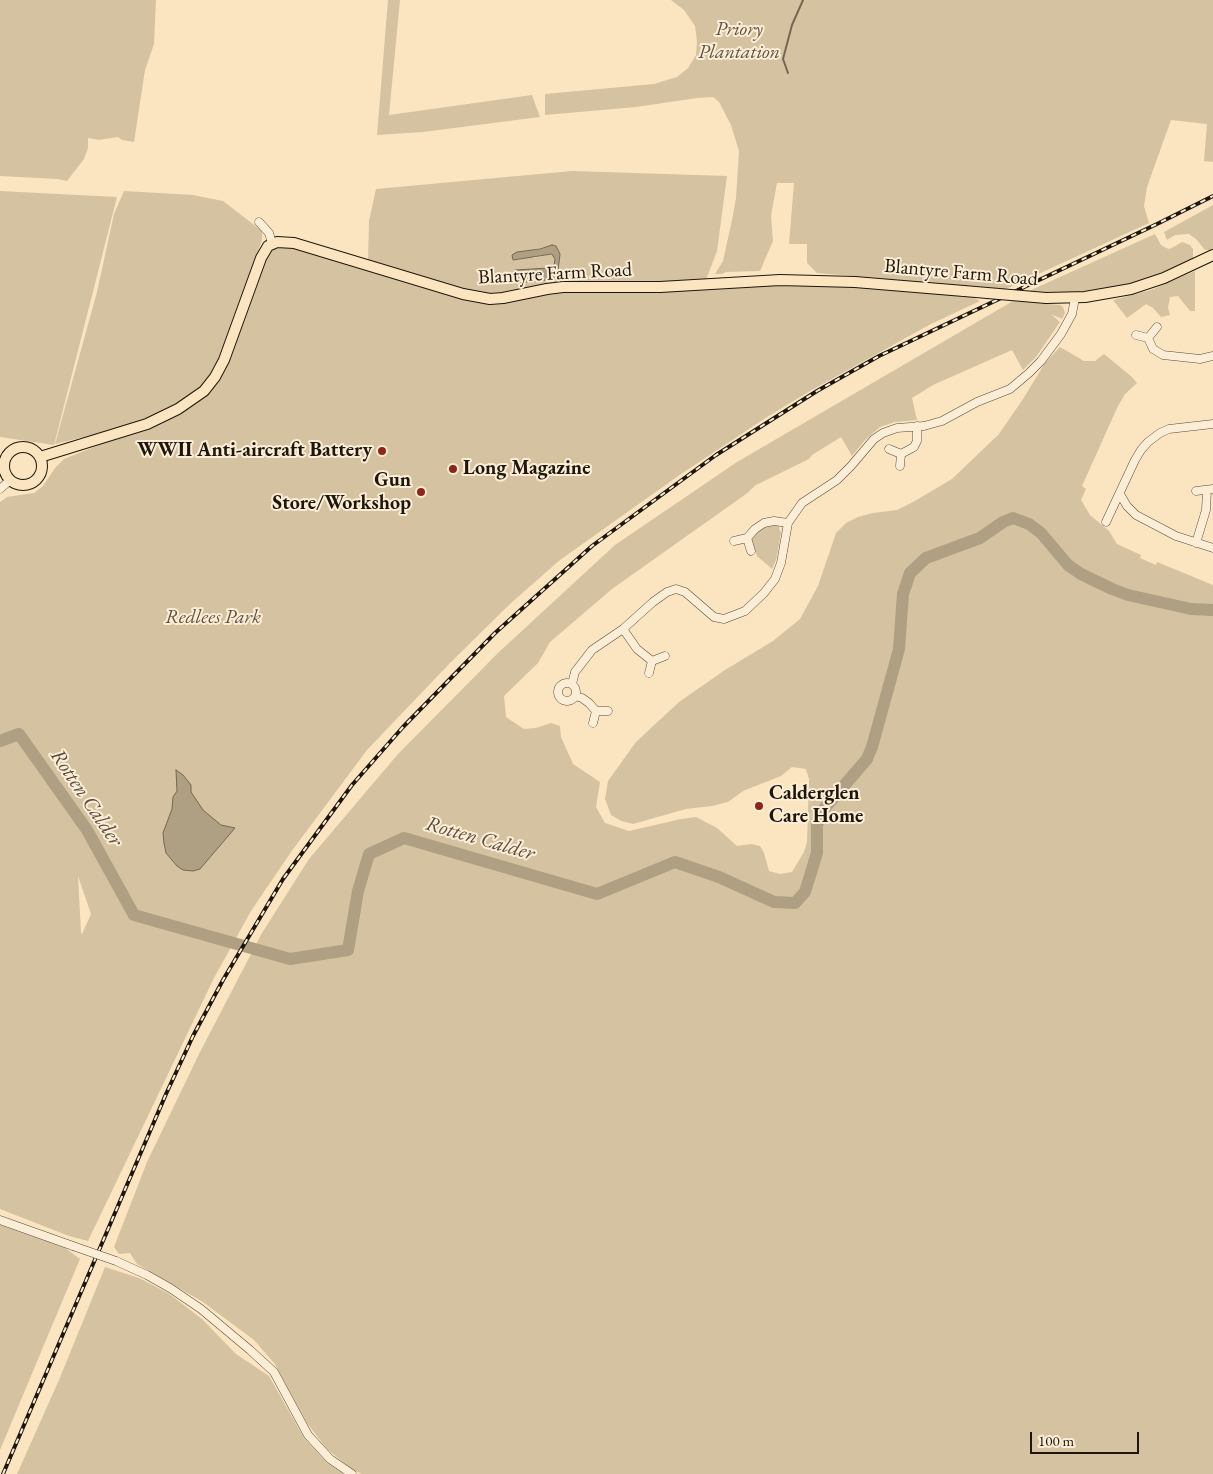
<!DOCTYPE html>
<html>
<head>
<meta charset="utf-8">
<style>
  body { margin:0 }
  #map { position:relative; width:1213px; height:1474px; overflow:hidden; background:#fae5c0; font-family:"EB Garamond",serif }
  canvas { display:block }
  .scale { position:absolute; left:1030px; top:1432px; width:109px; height:22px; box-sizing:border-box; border:2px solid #1e160c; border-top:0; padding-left:6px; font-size:15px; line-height:18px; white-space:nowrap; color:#1e160c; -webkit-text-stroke:4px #fceed6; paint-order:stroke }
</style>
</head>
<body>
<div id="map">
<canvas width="1213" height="1474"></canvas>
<div class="scale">100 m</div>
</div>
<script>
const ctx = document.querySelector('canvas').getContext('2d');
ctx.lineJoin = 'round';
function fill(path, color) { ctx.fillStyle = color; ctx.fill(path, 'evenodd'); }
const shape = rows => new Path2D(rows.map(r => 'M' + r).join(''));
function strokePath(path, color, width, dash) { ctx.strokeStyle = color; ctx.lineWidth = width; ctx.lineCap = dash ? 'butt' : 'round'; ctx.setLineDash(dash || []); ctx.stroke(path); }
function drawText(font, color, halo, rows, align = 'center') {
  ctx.font = font + ' "EB Garamond",serif'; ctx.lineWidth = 4; ctx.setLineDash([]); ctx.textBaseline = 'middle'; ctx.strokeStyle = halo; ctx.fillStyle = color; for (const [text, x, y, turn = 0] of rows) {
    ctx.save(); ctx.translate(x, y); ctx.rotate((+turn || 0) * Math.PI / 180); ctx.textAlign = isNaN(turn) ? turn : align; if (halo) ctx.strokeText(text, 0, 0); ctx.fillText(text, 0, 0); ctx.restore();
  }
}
fill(shape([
  [0,0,156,0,154,44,145,70,134,142,122,140,118,137,99,140,88,138,88,148,84,159,67,181,57,179,0,176],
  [388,0,400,0,389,115,532,95,540,117,423,132,377,135],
  [671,0,1213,0,1213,162,1204,161,1207,124,1171,120,1147,187,1144,206,1149,223,1006,289,817,273,807,263,807,244,789,244,794,183,777,183,771,216,773,241,760,271,726,272,722,274,715,274,723,261,732,220,736,198,739,151,731,125,719,102,713,97,697,98,636,107,545,115,545,94,654,84,677,77,688,68,696,55,697,41,695,26,684,10],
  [572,171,727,176,717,251,706,280,482,294,368,261,369,221,376,189],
  [552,245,559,266,557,279,515,283,554,266,555,259,553,254,533,258,534,250],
  [0,191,117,197,54,445,0,437],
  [124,191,193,195,223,201,262,231,262,240,216,368,197,390,175,405,145,420,105,432,55,444,97,292,114,214],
  [1213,205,1213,250,1205,250,1196,239,1189,234,1175,235,1167,240,1164,232],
  [1155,234,1161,245,1166,248,1170,249,1182,242,1190,245,1193,249,1193,258,1188,262,1130,285,1090,292,1060,293,1029,291],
  [283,246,287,246,461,298,566,291,746,285,825,285,970,296,980,301,929,325,810,391,767,417,681,474,560,560,511,603,451,662,367,750,291,852,251,911,214,978,88,1241,69,1236,0,1209,0,502,7,497,34,493,43,486,55,468,64,459,177,414,208,393,219,382,231,354,266,258,272,250],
  [78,876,91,914,82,934,81,933],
  [1195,271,1195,311,1190,311,1178,296,1170,297,1168,308,1170,315,1161,317,1153,308,1146,304,1127,318,1113,300,1151,290],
  [1013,301,1060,305,1063,307,1065,313,1062,319,1051,314,1060,322,1036,357,1023,370,1012,350,933,385,912,398,917,420,895,422,880,427,865,440,852,456,841,437,812,455,809,459,756,485,746,494,612,589,550,642,538,663,504,696,506,717,524,729,536,728,551,723,560,726,561,737,573,764,600,782,596,807,605,823,629,831,681,819,696,817,717,828,737,846,751,844,760,846,764,853,769,871,780,874,792,872,804,852,807,842,809,779,806,769,792,767,781,776,743,791,728,802,712,806,686,809,633,824,621,821,611,815,605,799,608,781,636,742,679,702,725,670,773,641,800,619,818,586,836,533,846,523,858,517,873,513,897,510,913,502,952,479,999,434,1023,399,1045,363,1060,347,1084,361,1095,361,1104,354,1132,377,1137,383,1125,394,1117,408,1082,486,1086,489,1081,500,1090,515,1109,531,1117,544,1141,555,1140,558,1156,565,1157,562,1213,585,1213,1474,362,1474,353,1470,327,1449,307,1423,275,1364,254,1340,203,1302,137,1264,130,1253,119,1254,114,1247,147,1162,200,1052,262,933,309,859,398,754,499,652,615,545,737,462],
  [767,525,778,525,781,533,776,560,772,569,757,556,751,541,757,532],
  [0,1223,65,1248,80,1259,0,1450],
  [105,1267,139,1278,168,1293,202,1319,236,1354,269,1376,304,1438,327,1463,344,1474,17,1474,59,1380]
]), '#d5c2a1');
const water = shape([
  [552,245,556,246,560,254,557,279,515,283,515,270,548,268,554,266,555,259,552,254,513,260,512,255,517,252,540,249,552,245],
  [176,770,183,775,191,785,191,792,203,810,221,825,235,828,200,869,193,871,183,870,177,866,166,853,164,843,163,833,172,809,173,797,177,791,176,770]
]);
fill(water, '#af9f83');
strokePath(water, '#756853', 1);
strokePath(shape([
  [788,73,783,59,792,25,803,0]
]), '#756853', 2);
strokePath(shape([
  [0,741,19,734,87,830,134,915,290,959,348,950,358,891,369,854,404,838,597,894,675,862,719,877,774,902,795,903,805,892,817,853,817,825,823,810,867,759,872,747,899,649,903,594,910,573,926,558,980,538,1003,522,1013,518,1029,524,1041,533,1068,565,1081,574,1112,589,1128,595,1191,609,1213,610]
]), '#af9f83', 12);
const minor = shape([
  [259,222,269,233,272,243],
  [1136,335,1148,338,1157,327],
  [1148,338,1153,349,1163,355,1200,359,1213,356],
  [889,449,901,454,914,447,917,441,917,426],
  [900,466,901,454],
  [0,489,9,481],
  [1196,491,1213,489],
  [1120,494,1127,506,1136,515,1176,536,1213,548],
  [1106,522,1135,460,1141,450,1148,442,1160,433,1169,429,1213,424],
  [747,538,755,529,764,523,774,521,788,523],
  [734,541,747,538,751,551],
  [1196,543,1206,510,1207,490],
  [623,629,637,649,652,661],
  [649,673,652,661,665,656],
  '558 692a9 9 0 1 1 18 0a9 9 0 1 1-18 0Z',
  [572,684,575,672,592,650,623,629,653,602,667,592,676,589,685,592,714,617,724,619,745,611,764,593,775,579,781,563,788,523,802,503,837,480,851,466,874,439,883,433,897,428,924,426,942,421,977,402,1010,389,1029,373,1041,361,1061,334,1072,314,1075,298],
  [575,696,582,698,589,703,596,711,593,723],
  [596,711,608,711],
  [0,1220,73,1246],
  [116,1261,147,1275,170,1288,201,1309,250,1350,274,1372,308,1435,330,1459,352,1474]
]);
const major = shape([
  [1046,298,1085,297,1131,289,1164,278,1213,255],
  '4 466a19 19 0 1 1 38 0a19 19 0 1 1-38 0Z',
  [40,457,147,424,178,409,204,391,215,377,224,360,261,258,268,246,277,242,294,243,463,294,490,299,503,298,547,289,563,287,660,287,780,280,855,282,964,291]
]);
strokePath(minor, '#554a39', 9);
strokePath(major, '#1e160c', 12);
strokePath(minor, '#fceed6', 8);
strokePath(major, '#fae5c0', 10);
const rail = shape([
  [3,1474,166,1094,193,1036,223,980,283,879,352,785,403,727,495,633,592,546,716,455,817,391,879,356,1157,224,1213,196]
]);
strokePath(rail, '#1e160c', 4);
strokePath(rail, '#fceed6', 2, [5.5]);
const minorBridge = shape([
  [73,1246,116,1261]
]);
const majorBridge = shape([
  [964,291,1046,298]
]);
strokePath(minorBridge, '#554a39', 9, []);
strokePath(majorBridge, '#1e160c', 12, []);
strokePath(minorBridge, '#fceed6', 8);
strokePath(majorBridge, '#fae5c0', 10);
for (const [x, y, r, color] of [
  [382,451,5,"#8f2418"],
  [453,469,5,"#8f2418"],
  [421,492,5,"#8f2418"],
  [759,806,5,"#8f2418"]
]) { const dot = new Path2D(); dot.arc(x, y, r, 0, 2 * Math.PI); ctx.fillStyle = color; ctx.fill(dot); strokePath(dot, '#fceed6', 2); }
drawText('italic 20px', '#5e5240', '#fceed6', [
  ["Priory",739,30],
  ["Plantation",739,53],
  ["Redlees Park",213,618]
]);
drawText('20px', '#1e160c', '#fceed6', [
  ["Blantyre Farm Road",961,273,5],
  ["Blantyre Farm Road",555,274,-3]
]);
drawText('bold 20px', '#1e160c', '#fceed6', [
  ["WWII Anti-aircraft Battery",372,451],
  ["Long Magazine",463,469,"left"],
  ["Gun",411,481],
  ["Store/Workshop",411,504],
  ["Calderglen",769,794,"left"],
  ["Care Home",769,817,"left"]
], 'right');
drawText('italic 21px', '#584d3c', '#fceed6', [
  ["Rotten Calder",86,798,56],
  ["Rotten Calder",480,839,16]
]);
</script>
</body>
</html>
